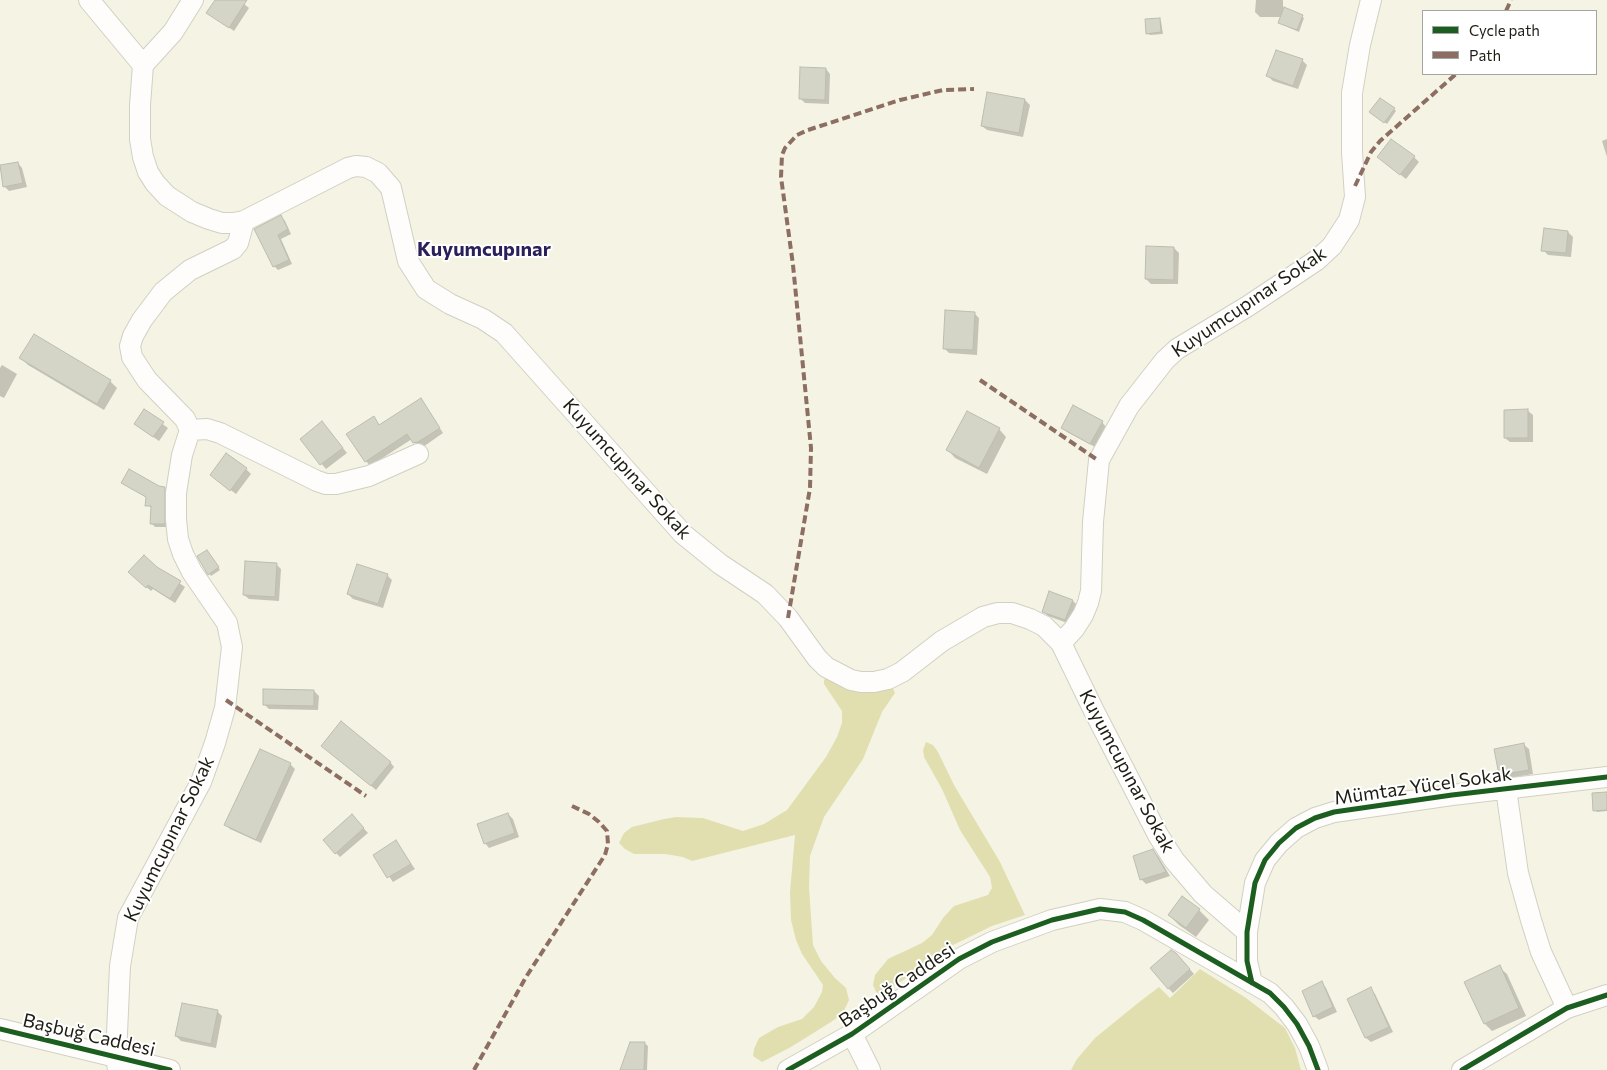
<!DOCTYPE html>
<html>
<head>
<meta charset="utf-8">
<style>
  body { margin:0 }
  #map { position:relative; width:1607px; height:1070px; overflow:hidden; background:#f5f4e4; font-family:Commissioner,sans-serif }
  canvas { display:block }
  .legend { position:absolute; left:1422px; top:10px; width:175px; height:65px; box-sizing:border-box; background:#fff; border:1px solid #a5a5a1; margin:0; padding:6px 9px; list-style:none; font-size:15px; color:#1e1d13 }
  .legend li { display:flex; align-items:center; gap:10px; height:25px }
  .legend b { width:25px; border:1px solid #a5a5a1 }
</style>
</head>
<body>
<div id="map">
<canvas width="1607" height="1070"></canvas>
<ul class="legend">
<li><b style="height:6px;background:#1b5e20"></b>Cycle path</li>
<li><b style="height:6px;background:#8d6e63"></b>Path</li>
</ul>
</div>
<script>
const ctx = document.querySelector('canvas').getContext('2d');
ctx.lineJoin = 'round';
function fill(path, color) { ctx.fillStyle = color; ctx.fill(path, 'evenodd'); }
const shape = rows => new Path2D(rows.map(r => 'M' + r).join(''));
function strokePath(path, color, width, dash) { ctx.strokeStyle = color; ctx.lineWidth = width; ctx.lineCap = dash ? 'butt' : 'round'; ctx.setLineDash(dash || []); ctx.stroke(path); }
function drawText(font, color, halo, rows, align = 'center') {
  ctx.font = font + ' Commissioner,sans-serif'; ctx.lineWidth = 4; ctx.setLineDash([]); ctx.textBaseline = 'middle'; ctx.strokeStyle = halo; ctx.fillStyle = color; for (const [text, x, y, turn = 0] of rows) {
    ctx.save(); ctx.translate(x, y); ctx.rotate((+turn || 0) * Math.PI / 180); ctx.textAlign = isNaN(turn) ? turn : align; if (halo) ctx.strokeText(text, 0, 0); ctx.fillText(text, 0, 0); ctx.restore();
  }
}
fill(shape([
  [829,675,892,686,895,693,882,712,863,759,824,817,810,856,809,887,813,945,821,961,835,978,846,988,849,1000,843,1013,831,1022,791,1047,762,1062,753,1056,754,1049,759,1038,778,1027,802,1019,814,1007,822,992,823,985,802,954,796,940,791,920,790,892,795,835,692,861,683,857,665,854,634,854,625,849,619,843,624,833,632,827,664,819,676,817,703,818,743,831,764,824,787,810,826,757,837,737,842,723,842,711,824,684,824,680],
  [926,742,933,745,938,752,954,785,1000,862,1025,915,992,926,951,946,881,996,876,992,873,985,875,975,888,959,922,943,932,935,943,918,954,906,988,895,992,888,990,877,960,830,942,789,924,757,923,750],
  [1200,969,1246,998,1285,1028,1295,1048,1301,1070,1071,1070,1077,1059,1095,1038,1138,1003,1159,987,1170,998]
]), '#e1dfaf');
fill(shape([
  [216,0,239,0,249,8,234,31,208,13],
  [1256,0,1283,0,1283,8,1304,18,1299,32,1281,24,1279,22,1281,17,1260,17,1255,12],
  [1159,19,1161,21,1163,34,1150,35,1147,33],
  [1302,60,1307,65,1298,89,1273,81,1268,76],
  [826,69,830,74,829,104,805,103,800,98],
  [988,93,1025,100,1030,105,1023,137,987,130,982,126],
  [1394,109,1396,111,1387,124,1373,114],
  [1607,139,1607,157,1602,141],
  [1414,157,1419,162,1406,179,1384,162],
  [18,163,22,168,27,187,9,191,4,186,0,167],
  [281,217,285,221,291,234,281,239,292,264,278,270,274,266,256,230],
  [1545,230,1568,232,1573,237,1571,257,1548,255,1543,250],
  [1174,248,1179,253,1178,284,1151,284,1146,279],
  [974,313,979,318,977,355,949,353,945,349],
  [21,358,110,381,117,388,104,410,28,365],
  [2,365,17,374,4,398,0,396,0,368],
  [425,405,443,433,423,447,419,447,412,439,370,466,366,461,373,418,380,426],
  [145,411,168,428,159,441,140,428],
  [1528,411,1533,415,1533,442,1510,442,1505,438],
  [1102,422,1106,427,1095,447,1067,432,1062,428],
  [327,428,347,453,326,469,301,440],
  [999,429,1006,437,987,474,955,458,948,450],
  [246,469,251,474,236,494,211,475],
  [123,483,164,488,168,491,167,527,155,527,152,524,152,508,147,505,147,498],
  [209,553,220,570,211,576,199,557],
  [276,564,281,569,279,601,249,599,244,595],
  [157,568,185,587,175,603,153,589,151,591,135,577],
  [387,575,392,580,383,608,353,599,348,594],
  [1073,601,1077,605,1070,624,1048,616,1043,611],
  [314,691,319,696,318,710,269,709,264,704],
  [1524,745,1529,749,1533,774,1504,779,1500,774],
  [327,750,390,762,394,767,376,790],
  [290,764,295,769,261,843,230,829,225,824],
  [1607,793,1607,811,1597,812,1595,810],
  [508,814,513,819,519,837,489,848,485,843],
  [357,821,368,833,340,857,336,853],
  [396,842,415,869,393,882,374,855],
  [1153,851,1158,856,1170,876,1146,884,1141,879],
  [1199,910,1209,920,1196,937,1179,925,1169,915],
  [1181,959,1194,974,1173,993,1168,988],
  [1499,967,1507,974,1526,1016,1492,1031,1485,1024,1466,982],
  [1322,983,1326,988,1337,1012,1319,1020,1314,1016],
  [1370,989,1375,994,1393,1032,1371,1042,1366,1038,1348,999],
  [218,1012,222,1016,216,1048,181,1041,176,1036],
  [644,1043,648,1046,647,1070,621,1070]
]), '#0003');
const building = shape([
  [215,0,247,0,229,28,206,13,215,0],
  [1284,7,1303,15,1297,30,1278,23,1284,7],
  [1160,18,1161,32,1146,34,1145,19,1160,18],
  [1276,50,1303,59,1293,86,1266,76,1276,50],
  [800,67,826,68,825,100,799,99,800,67],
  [987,92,1025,99,1019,133,981,126,987,92],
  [1380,98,1395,108,1384,123,1369,112,1380,98],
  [1391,139,1415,156,1400,175,1377,157,1391,139],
  [18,162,23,183,3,187,0,165,18,162],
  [281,215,288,229,278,235,289,260,273,267,254,229,281,215],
  [1544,228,1568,231,1566,253,1541,251,1544,228],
  [1146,246,1174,247,1174,280,1145,279,1146,246],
  [945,310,975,312,973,350,943,349,945,310],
  [34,334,111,380,97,404,19,358,34,334],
  [421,398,440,428,418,442,413,443,407,434,365,462,346,434,374,416,379,425,421,398],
  [1073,405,1103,421,1090,444,1061,428,1073,405],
  [144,409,164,422,153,437,134,424,144,409],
  [1528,409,1528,438,1504,438,1504,410,1528,409],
  [967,411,1000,428,979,468,946,450,967,411],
  [322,421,343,448,320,465,300,439,322,421],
  [226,453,247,468,230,491,210,475,226,453],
  [129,469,159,486,165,487,165,524,150,524,151,506,145,506,146,497,121,483,129,469],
  [207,550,219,567,208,575,197,556,207,550],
  [144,555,157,567,181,581,170,599,148,585,146,588,128,572,144,555],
  [245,561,277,563,275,597,243,595,245,561],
  [357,564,388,574,378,604,347,594,357,564],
  [1049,591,1073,600,1065,620,1042,612,1049,591],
  [263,689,314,690,314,706,263,705,263,689],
  [341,721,391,762,371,786,321,746,341,721],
  [1524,743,1529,770,1499,775,1494,749,1524,743],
  [260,749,291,763,256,840,224,825,260,749],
  [1607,792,1607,810,1593,811,1592,793,1607,792],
  [508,813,515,833,484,844,477,824,508,813],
  [352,814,364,828,335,854,323,840,352,814],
  [396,840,411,864,387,878,373,855,396,840],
  [1153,849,1166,872,1140,880,1133,856,1153,849],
  [1182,896,1200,909,1186,928,1168,915,1182,896],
  [1171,950,1176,953,1190,969,1168,989,1150,968,1171,950],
  [1500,965,1519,1008,1484,1024,1464,982,1500,965],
  [1322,981,1333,1007,1313,1017,1302,991,1322,981],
  [1371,987,1389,1027,1365,1038,1347,999,1371,987],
  [182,1003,218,1010,211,1044,175,1036,182,1003],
  [630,1042,645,1042,644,1070,620,1070,630,1042]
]);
fill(building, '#d4d4c7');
strokePath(building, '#bdbcb0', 1);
const minor = shape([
  [89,0,143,65,140,105,140,139,143,157,148,172,155,183,167,196,192,212,209,219,222,223,233,223,244,221,348,168,356,166,366,167,378,173,391,188,408,261,426,289,450,304,483,319,504,333,683,534,720,564,765,594,788,618,817,658,826,667,851,680,861,682,874,682,888,679,902,672,942,641,983,617,998,613,1012,613,1030,619,1044,626,1061,643,1094,711,1158,835,1174,860,1203,894,1247,932],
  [143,65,173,32,193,0],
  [190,430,207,429,220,433,317,481,326,484,336,484,369,476,418,454],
  [1061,643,1074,629,1083,615,1088,603,1091,591,1093,522,1099,460,1129,406,1165,360,1177,349,1248,306,1317,260,1332,246,1349,220,1355,197,1352,152,1352,93,1360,45,1371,0],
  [1506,789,1518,873,1531,920,1541,952,1567,1008],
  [1252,983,1247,961,1247,932,1255,883,1265,860,1279,843,1296,828,1315,818,1334,812,1452,795,1607,777],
  [0,1029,170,1070],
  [852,1034,870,1070],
  [118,1070,116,1056,120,966,128,918,201,782,215,743,225,708,232,647,227,623,192,572,183,554,178,539,176,519,176,493,182,455,190,430,185,419,147,380,132,357,130,346,133,336,142,320,163,292,190,270,233,249,238,243,244,221],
  [788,1070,852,1034,959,959,992,942,1052,920,1100,909,1125,912,1143,920,1270,993,1284,1007,1297,1024,1309,1046,1318,1070],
  [1462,1070,1567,1008,1607,995]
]);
strokePath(minor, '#d0d0c3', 22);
strokePath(minor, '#fefdfb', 20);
strokePath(shape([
  [1506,11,1511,0],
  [1355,186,1371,152,1380,141,1456,74],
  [980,380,1099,461],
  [788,618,810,488,811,448,793,265,781,177,782,155,785,148,797,135,808,130,900,100,943,90,974,89],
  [226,700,366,796],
  [474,1070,526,977,605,855,608,844,607,831,599,822,589,814,570,805]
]), '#8d6e63', 4, [8, 4]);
strokePath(shape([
  [1252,983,1247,961,1247,932,1255,883,1265,860,1279,843,1296,828,1315,818,1334,812,1452,795,1607,777],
  [0,1029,170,1070],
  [788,1070,852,1034,959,959,992,942,1052,920,1100,909,1125,912,1143,920,1270,993,1284,1007,1297,1024,1309,1046,1318,1070],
  [1462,1070,1567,1008,1607,995]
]), '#1b5e20', 5);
drawText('19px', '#1e1d13', '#fff', [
  ["Kuyumcupınar Sokak",1249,302,-34],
  ["Kuyumcupınar Sokak",627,469,48],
  ["Kuyumcupınar Sokak",1127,771,62],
  ["Mümtaz Yücel Sokak",1423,786,-8],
  ["Kuyumcupınar Sokak",169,839,-64],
  ["Başbuğ Caddesi",897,985,-34],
  ["Başbuğ Caddesi",89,1035,13]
]);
drawText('bold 20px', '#2c205a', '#fff', [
  ["Kuyumcupınar",484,249]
]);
</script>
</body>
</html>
